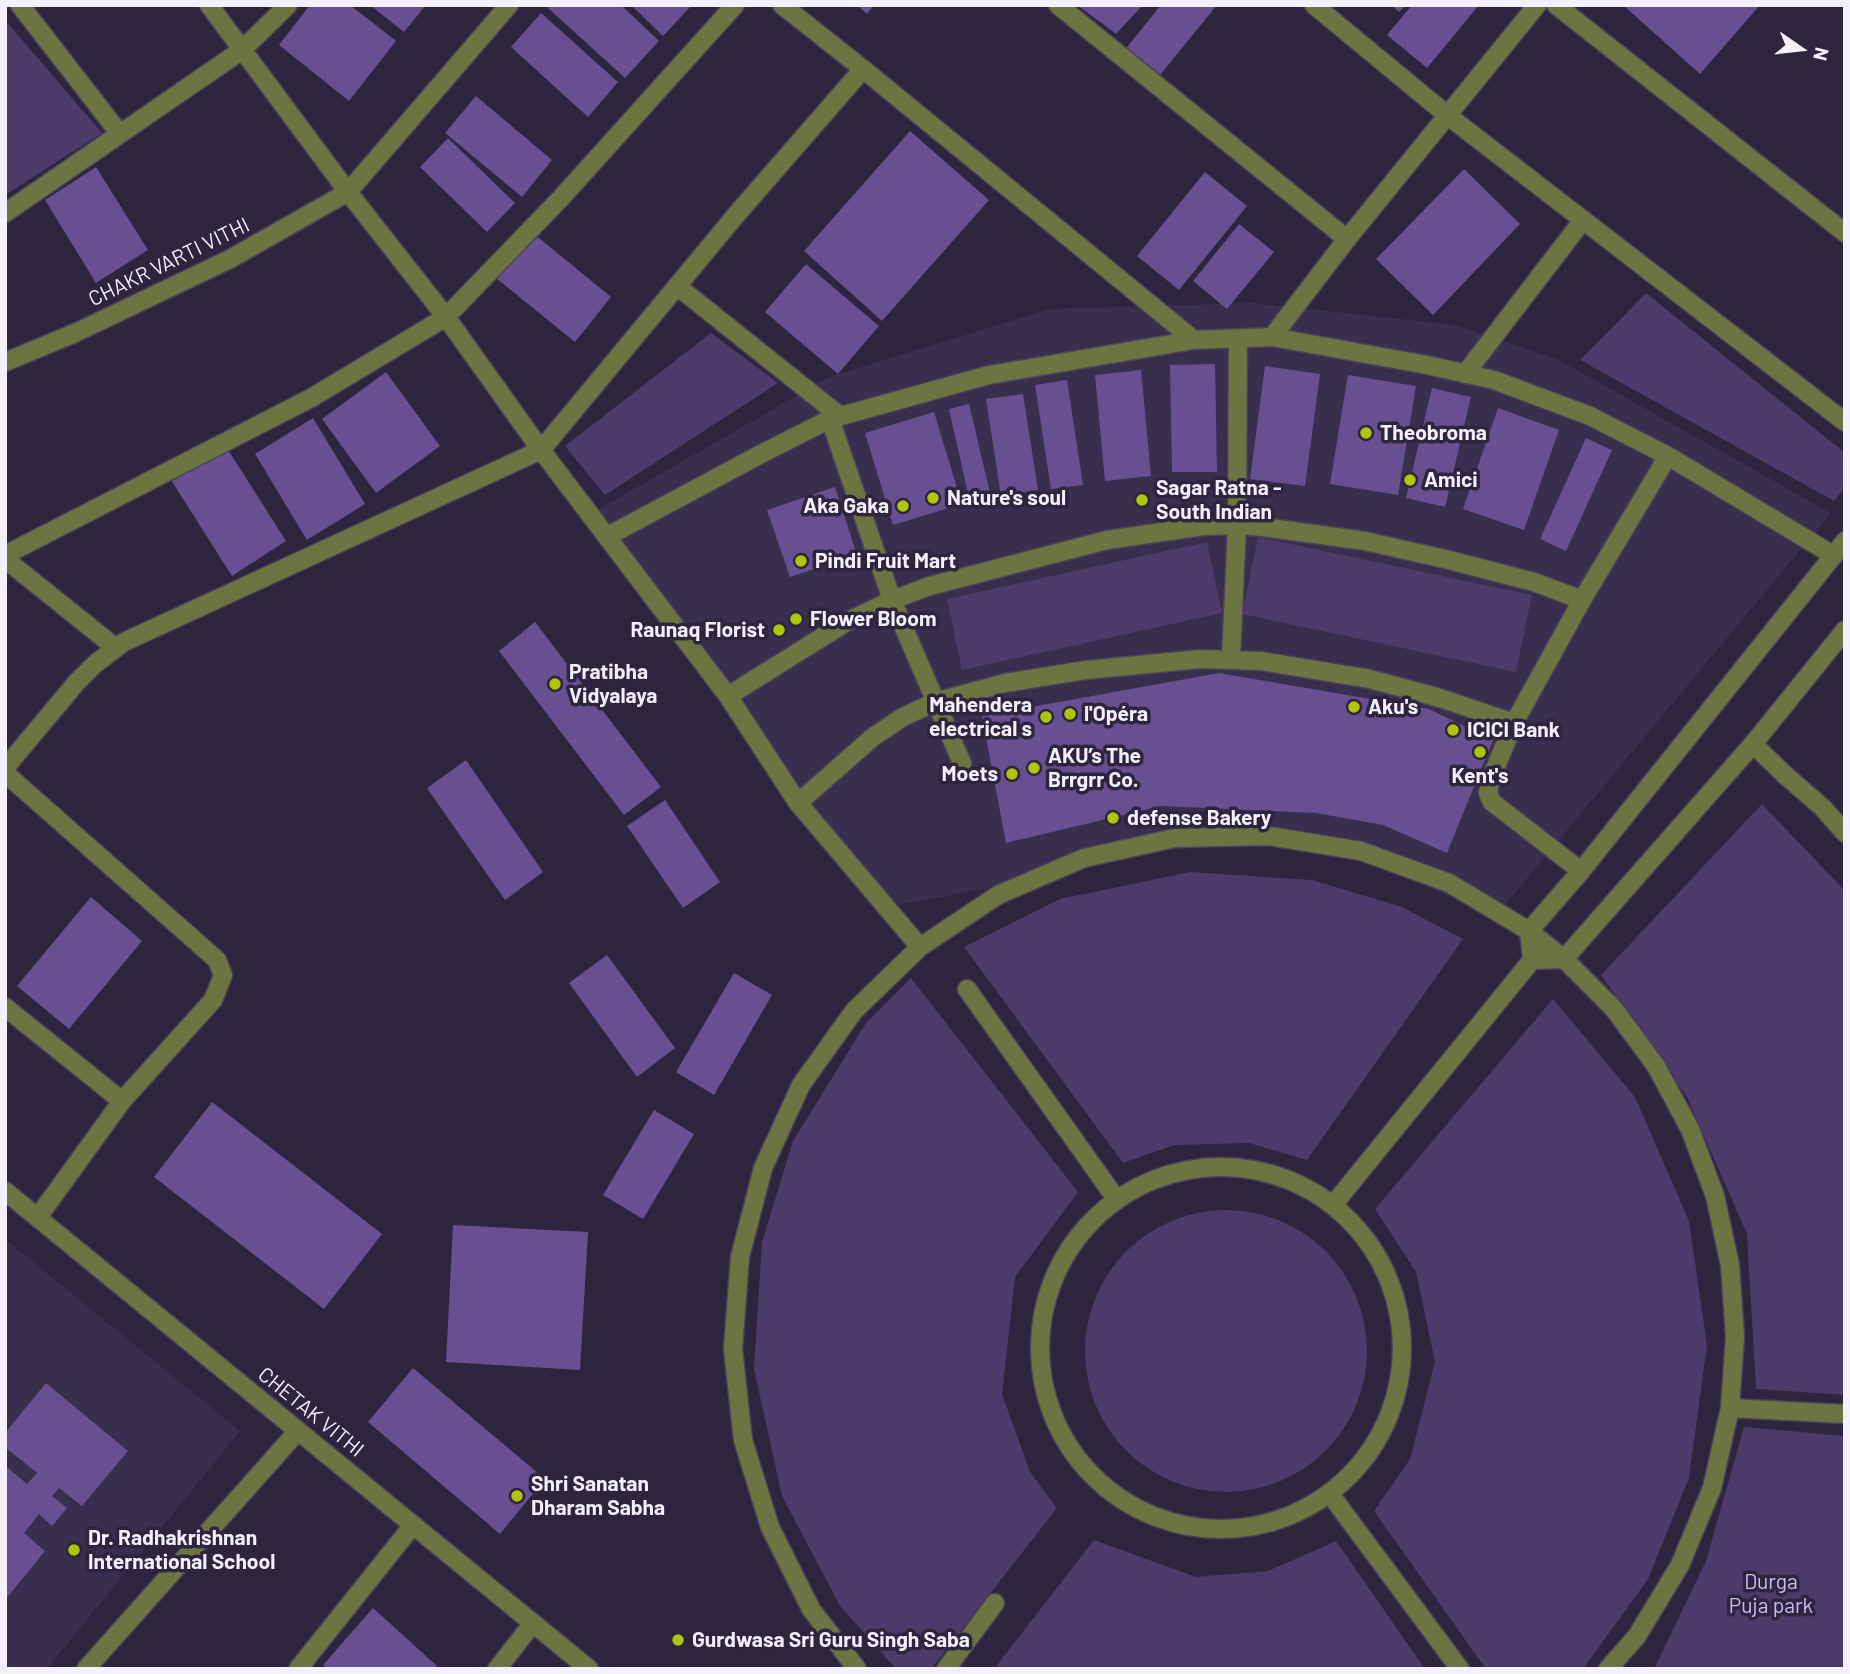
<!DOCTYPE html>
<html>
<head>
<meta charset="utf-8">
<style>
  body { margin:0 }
  #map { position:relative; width:1850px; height:1674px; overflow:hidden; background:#2d253e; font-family:Barlow,sans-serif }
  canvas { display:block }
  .frame { position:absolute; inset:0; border:7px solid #f4f0fe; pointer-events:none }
  .north { position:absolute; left:1766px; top:14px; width:70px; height:70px; -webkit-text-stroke:5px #2d253e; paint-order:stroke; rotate:104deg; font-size:19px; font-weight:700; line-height:28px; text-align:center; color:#f4f0fe }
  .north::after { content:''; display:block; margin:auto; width:24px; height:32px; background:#f4f0fe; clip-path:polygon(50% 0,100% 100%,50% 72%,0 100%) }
</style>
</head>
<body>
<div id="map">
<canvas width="1850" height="1674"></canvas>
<div class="frame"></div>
<div class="north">N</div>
</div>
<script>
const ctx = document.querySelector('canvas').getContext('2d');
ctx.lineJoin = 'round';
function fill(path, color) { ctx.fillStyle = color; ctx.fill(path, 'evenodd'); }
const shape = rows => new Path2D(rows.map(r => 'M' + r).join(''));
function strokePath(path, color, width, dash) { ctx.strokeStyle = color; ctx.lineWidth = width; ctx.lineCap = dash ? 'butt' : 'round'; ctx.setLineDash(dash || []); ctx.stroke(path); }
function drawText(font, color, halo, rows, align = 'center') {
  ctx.font = font + ' Barlow,sans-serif'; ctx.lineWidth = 7; ctx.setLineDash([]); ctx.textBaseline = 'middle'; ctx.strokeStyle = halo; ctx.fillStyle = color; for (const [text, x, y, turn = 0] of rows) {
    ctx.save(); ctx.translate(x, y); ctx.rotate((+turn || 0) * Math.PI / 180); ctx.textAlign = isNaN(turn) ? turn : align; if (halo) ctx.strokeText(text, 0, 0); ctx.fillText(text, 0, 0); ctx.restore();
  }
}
fill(shape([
  [1252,303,1456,325,1559,360,1831,513,1494,918,1364,857,1187,836,984,889,882,908,590,514,829,377,1050,309],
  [5,1239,240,1431,47,1669,5,1669]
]), '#382e4d');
fill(shape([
  [5,20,102,133,5,195],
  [1646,293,1845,453,1845,487,1834,501,1580,360],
  [711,333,778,383,605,495,565,446],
  [1258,537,1532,595,1516,672,1242,614],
  [1207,542,1222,613,962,670,947,599],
  [1762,804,1845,891,1845,1395,1756,1389,1747,1234,1687,1097,1601,975],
  [1190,872,1312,880,1402,907,1463,939,1307,1160,1249,1143,1174,1145,1123,1163,964,947,1060,899],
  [911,978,1078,1192,1015,1277,1002,1394,1030,1472,1057,1508,931,1669,896,1669,840,1606,782,1496,754,1369,762,1242,793,1141,866,1023],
  [1553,999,1635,1097,1689,1221,1707,1345,1689,1478,1648,1579,1583,1669,1486,1669,1374,1511,1410,1459,1435,1362,1416,1272,1375,1209],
  '1085 1351a141 141 0 1 1 282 0a141 141 0 1 1-282 0Z',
  [1744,1427,1845,1436,1845,1669,1654,1669,1706,1561],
  [1094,1540,1196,1577,1268,1571,1336,1541,1425,1669,994,1669]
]), '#4b3a6a');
fill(shape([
  [310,5,350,5,396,41,349,101,279,45],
  [370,5,426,5,404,32],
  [550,5,621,5,659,41,625,78,548,8],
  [631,5,692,5,663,36],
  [857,5,874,5,867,14],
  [1077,5,1143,5,1116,34],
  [1161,5,1217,5,1156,80,1123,52],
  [1392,5,1406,5,1399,12],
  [1412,5,1479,5,1427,68,1387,35],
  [1623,5,1760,5,1700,74],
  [541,13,618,82,588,117,511,47],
  [476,96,552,160,522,197,445,133],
  [910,131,989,200,882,321,804,251],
  [448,138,515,203,487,232,420,167],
  [96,167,148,250,96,283,45,200],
  [1464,169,1520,224,1433,315,1376,259],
  [1205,172,1247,206,1179,290,1137,256],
  [1239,224,1274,252,1227,309,1193,281],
  [533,233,611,297,575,342,496,278],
  [806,264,879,326,838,374,765,312],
  [1215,364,1217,472,1172,472,1170,365],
  [1265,366,1320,374,1305,486,1250,479],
  [1141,370,1151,476,1105,481,1095,375],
  [386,372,440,446,376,493,322,419],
  [1348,375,1416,386,1398,495,1330,484],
  [1067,380,1083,485,1051,489,1035,385],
  [1432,388,1471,397,1445,507,1406,498],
  [1023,394,1038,490,1001,496,986,399],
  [969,404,991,497,970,502,949,409],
  [1498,408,1559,430,1524,530,1463,509],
  [934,412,962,504,893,525,865,433],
  [313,418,365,504,307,540,255,454],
  [1586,438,1612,450,1566,551,1540,539],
  [225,445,286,541,232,576,171,480],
  [835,487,857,555,790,577,767,510],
  [535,622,661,787,624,815,499,651],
  [1219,673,1429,709,1493,740,1447,853,1383,825,1316,813,1161,806,1006,843,982,716],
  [466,760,543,872,505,900,427,788],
  [665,800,720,882,683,908,627,826],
  [91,897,142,941,69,1029,17,986],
  [607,955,675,1048,637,1077,569,983],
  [734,973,772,995,714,1095,676,1072],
  [212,1102,382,1234,324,1309,154,1177],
  [654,1110,694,1134,643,1219,603,1195],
  [453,1225,588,1232,580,1370,446,1362],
  [413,1368,545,1479,500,1534,368,1422],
  [46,1383,128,1451,82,1506,59,1488,52,1496,67,1508,52,1526,39,1514,24,1533,45,1551,5,1600,5,1470,7,1467,27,1484,37,1473,5,1447,5,1433],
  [373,1608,437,1666,434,1669,327,1669,323,1665]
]), '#674f92');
const lane = shape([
  [20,5,120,134],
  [5,213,242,50,288,5],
  [677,286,840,416],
  [1465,374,1583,220],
  [830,419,892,600],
  [5,555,311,398,446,317,561,198,735,5],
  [5,559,116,648],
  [1753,744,1784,774],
  [5,1007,122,1101],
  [298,1669,413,1525],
  [946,1669,995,1603]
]);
const street = shape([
  [209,5,348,192,446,317,541,450,728,696,798,803,920,947],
  [782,5,863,69,1194,340],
  [1058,5,1347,239],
  [1314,5,1447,115,1845,422],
  [1556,5,1845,233],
  [1272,337,1347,239,1537,5],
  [5,362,75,333,230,259,348,192,509,5],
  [608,536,759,455,830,419,989,375,1194,340,1272,337,1427,365,1494,380,1590,416,1668,456,1833,555],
  [892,600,962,763],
  [1231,658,1237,525,1238,338],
  [728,696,848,621,892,600,930,586,1107,540,1204,526,1237,525,1263,527,1365,541,1449,560,1534,582,1582,600],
  [5,768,76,683,95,664,124,642,541,450,736,215,863,69],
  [5,773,217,960,223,975,213,1000,122,1101,38,1217],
  [1784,774,1823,808,1845,833],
  [798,803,873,737,903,717,935,702,1005,683,1086,670,1201,659,1261,661,1370,679,1440,698,1514,723],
  [1581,871,1492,802,1488,793,1490,781,1514,723,1582,600,1668,456],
  [1532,960,1564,959,1753,744,1845,630],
  [967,989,1117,1200],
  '1040 1348a181 181 0 1 1 362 0a181 181 0 1 1-362 0Z',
  [5,1191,589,1669],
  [1333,1205,1532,960,1529,931,1581,871,1845,541],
  [1730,1408,1845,1414],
  [1330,1494,1460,1669],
  [86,1669,298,1431],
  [497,1669,533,1623],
  [857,1669,811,1609,770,1527,743,1440,733,1349,740,1257,763,1168,801,1085,854,1011,920,947,998,895,1084,858,1175,838,1269,836,1361,851,1449,883,1529,931,1564,959,1614,1009,1656,1066,1690,1129,1715,1196,1730,1265,1735,1337,1730,1408,1712,1488,1680,1565,1637,1636,1608,1669]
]);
strokePath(lane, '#494159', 21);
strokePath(street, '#494159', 21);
strokePath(lane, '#6c7541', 18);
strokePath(street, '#6c7541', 18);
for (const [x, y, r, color] of [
  [1366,433,7,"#afc508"],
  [1410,480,7,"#afc508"],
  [933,498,7,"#afc508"],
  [1142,500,7,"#afc508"],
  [903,506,7,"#afc508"],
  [801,561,7,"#afc508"],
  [796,619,7,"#afc508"],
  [779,630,7,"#afc508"],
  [555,684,7,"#afc508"],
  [1354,707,7,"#afc508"],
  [1070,714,7,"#afc508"],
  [1046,717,7,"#afc508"],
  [1453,730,7,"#afc508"],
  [1480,752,7,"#afc508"],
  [1034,768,7,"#afc508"],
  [1012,774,7,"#afc508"],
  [1113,818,7,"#afc508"],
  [517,1496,7,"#afc508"],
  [74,1550,7,"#afc508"],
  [678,1640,7,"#afc508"]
]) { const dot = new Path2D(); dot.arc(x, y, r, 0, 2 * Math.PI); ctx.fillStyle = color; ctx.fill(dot); strokePath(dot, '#2d253e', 2.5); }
drawText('21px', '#f4f0fe', '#2d253e', [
  ["CHAKR VARTI VITHI",169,262,-26],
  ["CHETAK VITHI",311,1412,39]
]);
drawText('bold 21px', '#f4f0fe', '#2d253e', [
  ["Theobroma",1380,433],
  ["Amici",1424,480],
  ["Sagar Ratna -",1156,488],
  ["South Indian",1156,512],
  ["Nature's soul",947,498],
  ["Aka Gaka",889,506,"right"],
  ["Pindi Fruit Mart",815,561],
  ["Flower Bloom",810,619],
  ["Raunaq Florist",765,630,"right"],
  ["Pratibha",569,672],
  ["Vidyalaya",569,696],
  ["Mahendera",1032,705,"right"],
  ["electrical s",1032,729,"right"],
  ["Aku's",1368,707],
  ["l'Opéra",1084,714],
  ["ICICI Bank",1467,730],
  ["AKU’s The",1048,756],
  ["Brrgrr Co.",1048,780],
  ["Moets",998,774,"right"],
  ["Kent's",1480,776,"center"],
  ["defense Bakery",1127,818],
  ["Shri Sanatan",531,1484],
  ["Dharam Sabha",531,1508],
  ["Dr. Radhakrishnan",88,1538],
  ["International School",88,1562],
  ["Gurdwasa Sri Guru Singh Saba",692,1640]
], 'left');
drawText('21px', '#ccbaf4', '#2d253e', [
  ["Durga",1771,1582],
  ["Puja park",1771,1606]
]);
</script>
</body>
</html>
